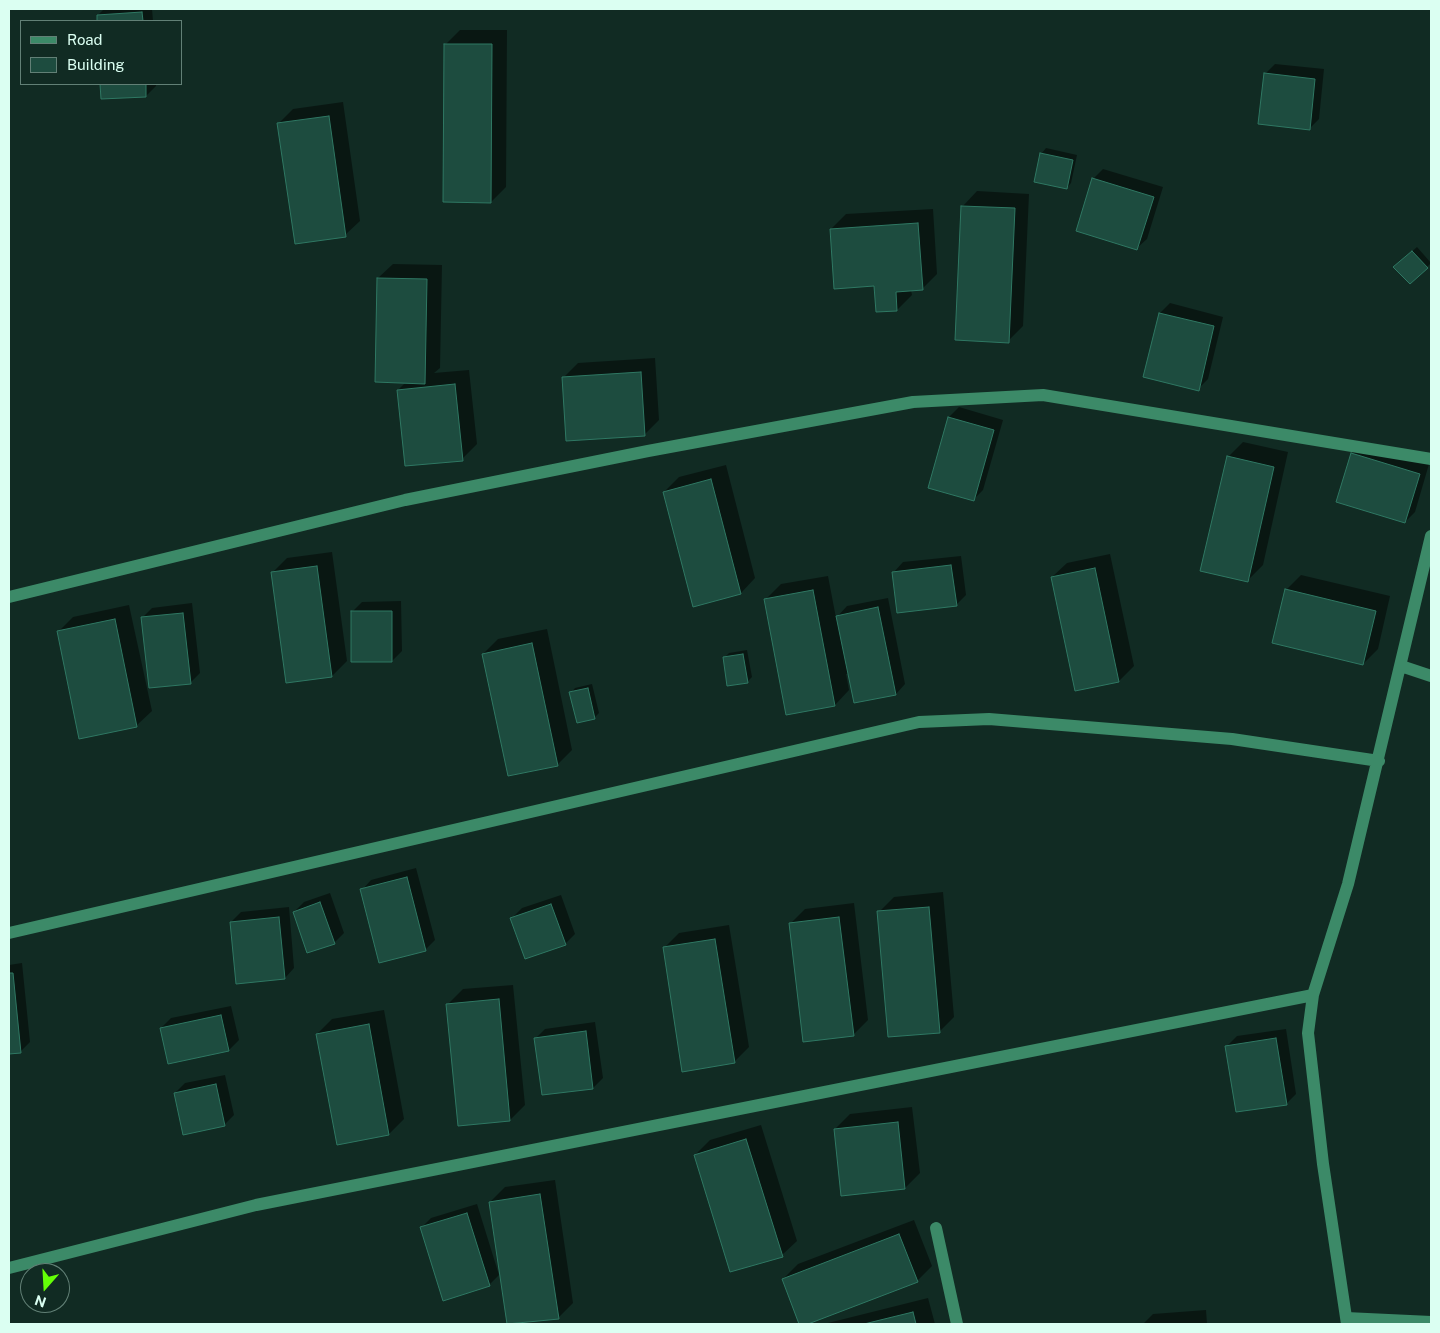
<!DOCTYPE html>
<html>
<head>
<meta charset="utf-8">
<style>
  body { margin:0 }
  #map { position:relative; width:1440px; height:1333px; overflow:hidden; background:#112b23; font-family:"Public Sans",sans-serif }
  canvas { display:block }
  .frame { position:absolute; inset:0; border:10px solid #dbfff2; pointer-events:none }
  .legend { position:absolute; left:20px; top:20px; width:162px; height:65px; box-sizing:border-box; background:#112b23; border:1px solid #628076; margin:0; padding:6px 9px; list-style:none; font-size:15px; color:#dbfff2 }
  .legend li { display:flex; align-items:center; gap:10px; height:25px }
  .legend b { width:25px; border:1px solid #628076 }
  .north { position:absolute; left:20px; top:1263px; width:50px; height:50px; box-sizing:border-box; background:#112b23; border:1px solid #628076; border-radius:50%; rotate:199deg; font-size:14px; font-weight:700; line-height:20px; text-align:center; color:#dbfff2 }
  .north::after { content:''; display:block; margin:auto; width:18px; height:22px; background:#64ff07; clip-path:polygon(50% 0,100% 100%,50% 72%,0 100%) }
</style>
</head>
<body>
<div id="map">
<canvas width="1440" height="1333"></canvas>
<div class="frame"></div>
<ul class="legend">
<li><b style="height:6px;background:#3c8a68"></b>Road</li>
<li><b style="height:14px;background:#1d4c3f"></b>Building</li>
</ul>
<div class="north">N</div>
</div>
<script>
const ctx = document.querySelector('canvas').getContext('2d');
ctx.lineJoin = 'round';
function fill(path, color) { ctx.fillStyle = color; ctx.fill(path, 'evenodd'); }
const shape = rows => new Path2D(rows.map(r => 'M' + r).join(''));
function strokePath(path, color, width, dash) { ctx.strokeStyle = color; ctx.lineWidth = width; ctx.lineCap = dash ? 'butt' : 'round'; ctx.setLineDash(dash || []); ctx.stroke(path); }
fill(shape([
  [104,9,152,9,153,21,98,21,98,15],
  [460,30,507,30,506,187,491,202,445,45],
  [1275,64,1324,69,1319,119,1309,129,1265,74],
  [101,84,156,84,156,86,146,96,102,98],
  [343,102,360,221,345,235,278,124,293,109],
  [1046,148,1077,155,1071,183,1067,188,1036,181,1042,153],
  [1103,169,1163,187,1147,239,1137,248,1093,179],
  [977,191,1029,194,1023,326,1008,341,963,206],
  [933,209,937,274,922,289,911,290,912,295,897,310,831,229,846,214],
  [1417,247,1431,263,1427,267,1399,263],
  [393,264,442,265,440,368,434,373,469,370,477,444,462,459,398,390,406,382,378,278],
  [1170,303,1223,317,1208,379,1198,389,1145,376,1160,313],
  [655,358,659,420,644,435,563,378,578,363],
  [959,407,1003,420,983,490,973,500,930,487,949,417],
  [1243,442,1288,452,1263,565,1248,580,1228,457],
  [1362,443,1429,464,1415,512,1405,522,1352,453],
  [726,465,755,578,741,593,664,492,679,477],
  [332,552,347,661,332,676,272,573,287,558],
  [1110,554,1134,666,1119,681,1052,577,1067,563],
  [961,556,966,595,956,605,894,572,903,562],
  [1301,575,1390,596,1378,649,1363,664,1286,590],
  [828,576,836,618,847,606,888,598,905,684,896,694,849,674,846,674,849,690,835,705,766,599,781,584],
  [401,601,402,651,392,661,352,612,362,602],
  [192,603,200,673,190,683,142,618,152,608],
  [129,605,152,711,137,725,80,737,58,632,73,617],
  [547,629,572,750,557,765,483,654,498,639],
  [747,650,752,677,747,682,724,658,729,653],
  [592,684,599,713,594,718,571,693,575,688],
  [416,868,435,940,425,950,362,890,371,880],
  [943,892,954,1017,939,1032,879,912,894,897],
  [330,893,344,933,334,943,294,912,304,902],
  [561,895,575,934,565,944,512,918,522,908],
  [854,903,868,1020,853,1035,790,924,805,909],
  [289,907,294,968,285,978,231,922,241,912],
  [729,925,749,1047,734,1062,664,948,679,933],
  [22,963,30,1042,20,1052,9,1053,9,965],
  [513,985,525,1105,510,1120,448,1004,463,989],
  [231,1006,239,1040,229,1050,161,1028,171,1018],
  [384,1010,404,1119,389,1134,317,1034,332,1019],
  [595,1022,603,1078,593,1088,535,1039,545,1029],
  [1286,1029,1296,1094,1286,1104,1227,1046,1237,1036],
  [225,1075,234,1115,224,1125,175,1093,185,1083],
  [912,1107,920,1173,905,1188,835,1129,850,1114],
  [761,1125,797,1241,782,1255,695,1155,710,1140],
  [555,1180,573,1303,558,1318,508,1324,490,1202,505,1187],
  [477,1204,499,1275,489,1285,421,1228,431,1218],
  [914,1220,932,1266,917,1281,801,1324,783,1279,798,1264],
  [928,1298,935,1324,824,1324],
  [1206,1310,1207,1324,1143,1324,1153,1314]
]), '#0007');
const building = shape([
  [142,12,143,21,97,21,97,15,142,12],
  [444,44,492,44,491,203,443,202,444,44],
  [1264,73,1315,79,1310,130,1258,124,1264,73],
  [100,84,146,84,146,97,101,99,100,84],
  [329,116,346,237,295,244,277,123,329,116],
  [1040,153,1073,160,1067,189,1034,182,1040,153],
  [1092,178,1154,197,1137,250,1076,231,1092,178],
  [961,206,1015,208,1009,343,955,340,961,206],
  [918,223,923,290,896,292,897,311,876,312,874,286,834,289,830,229,918,223],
  [1412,251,1428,268,1410,284,1393,267,1412,251],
  [377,278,427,279,425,384,375,382,377,278],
  [1159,313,1214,326,1199,391,1143,377,1159,313],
  [641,372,645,436,566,441,562,377,641,372],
  [455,384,463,461,405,466,397,390,455,384],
  [948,417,994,430,974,501,928,488,948,417],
  [1351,453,1420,474,1405,523,1336,502,1351,453],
  [1227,456,1274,467,1248,582,1200,571,1227,456],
  [711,479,741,594,693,607,663,492,711,479],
  [951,565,957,606,897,613,892,572,951,565],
  [317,566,332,677,286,683,271,572,317,566],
  [1095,568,1119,682,1075,691,1051,577,1095,568],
  [1285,589,1376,611,1363,665,1272,643,1285,589],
  [813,590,835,706,786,715,764,599,813,590],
  [878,607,896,695,854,703,836,616,878,607],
  [351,611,392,611,392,662,351,662,351,611],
  [183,613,191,684,149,688,141,617,183,613],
  [115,619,137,727,79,739,57,631,115,619],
  [532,643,558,766,508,776,482,654,532,643],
  [743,654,748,683,727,686,723,657,743,654],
  [588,688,595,719,577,723,569,692,588,688],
  [407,877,426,951,379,963,360,889,407,877],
  [320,902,335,944,307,953,293,912,320,902],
  [551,904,566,945,525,959,510,918,551,904],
  [929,907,940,1033,888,1037,877,911,929,907],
  [279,917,285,979,236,984,230,922,279,917],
  [839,917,854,1036,803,1042,789,923,839,917],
  [715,939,735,1063,682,1072,663,947,715,939],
  [9,973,13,973,21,1053,9,1054,9,973],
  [499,999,510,1121,458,1126,446,1004,499,999],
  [221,1015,229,1051,168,1064,160,1028,221,1015],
  [369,1024,389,1135,337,1145,316,1034,369,1024],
  [586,1031,593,1089,542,1095,534,1038,586,1031],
  [1276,1038,1287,1105,1236,1112,1225,1046,1276,1038],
  [216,1084,225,1126,183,1135,174,1093,216,1084],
  [898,1122,905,1189,841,1196,834,1129,898,1122],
  [746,1139,783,1257,730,1272,694,1155,746,1139],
  [540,1194,559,1319,507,1324,489,1202,540,1194],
  [467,1213,490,1286,443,1301,420,1227,467,1213],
  [899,1234,918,1282,808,1324,799,1324,782,1279,899,1234],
  [913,1312,916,1324,864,1324,913,1312]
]);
fill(building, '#1d4c3f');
strokePath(building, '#2f7863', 1);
strokePath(shape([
  [9,597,405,500,648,451,913,402,1043,395,1431,459],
  [1401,666,1431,676],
  [9,933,919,722,989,719,1232,739,1379,761],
  [936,1228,957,1324],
  [9,1268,256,1205,1313,995],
  [1346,1318,1431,1322],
  [1347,1324,1323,1164,1308,1033,1313,995,1348,884,1431,536]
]), '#3c8a68', 12);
</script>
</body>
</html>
